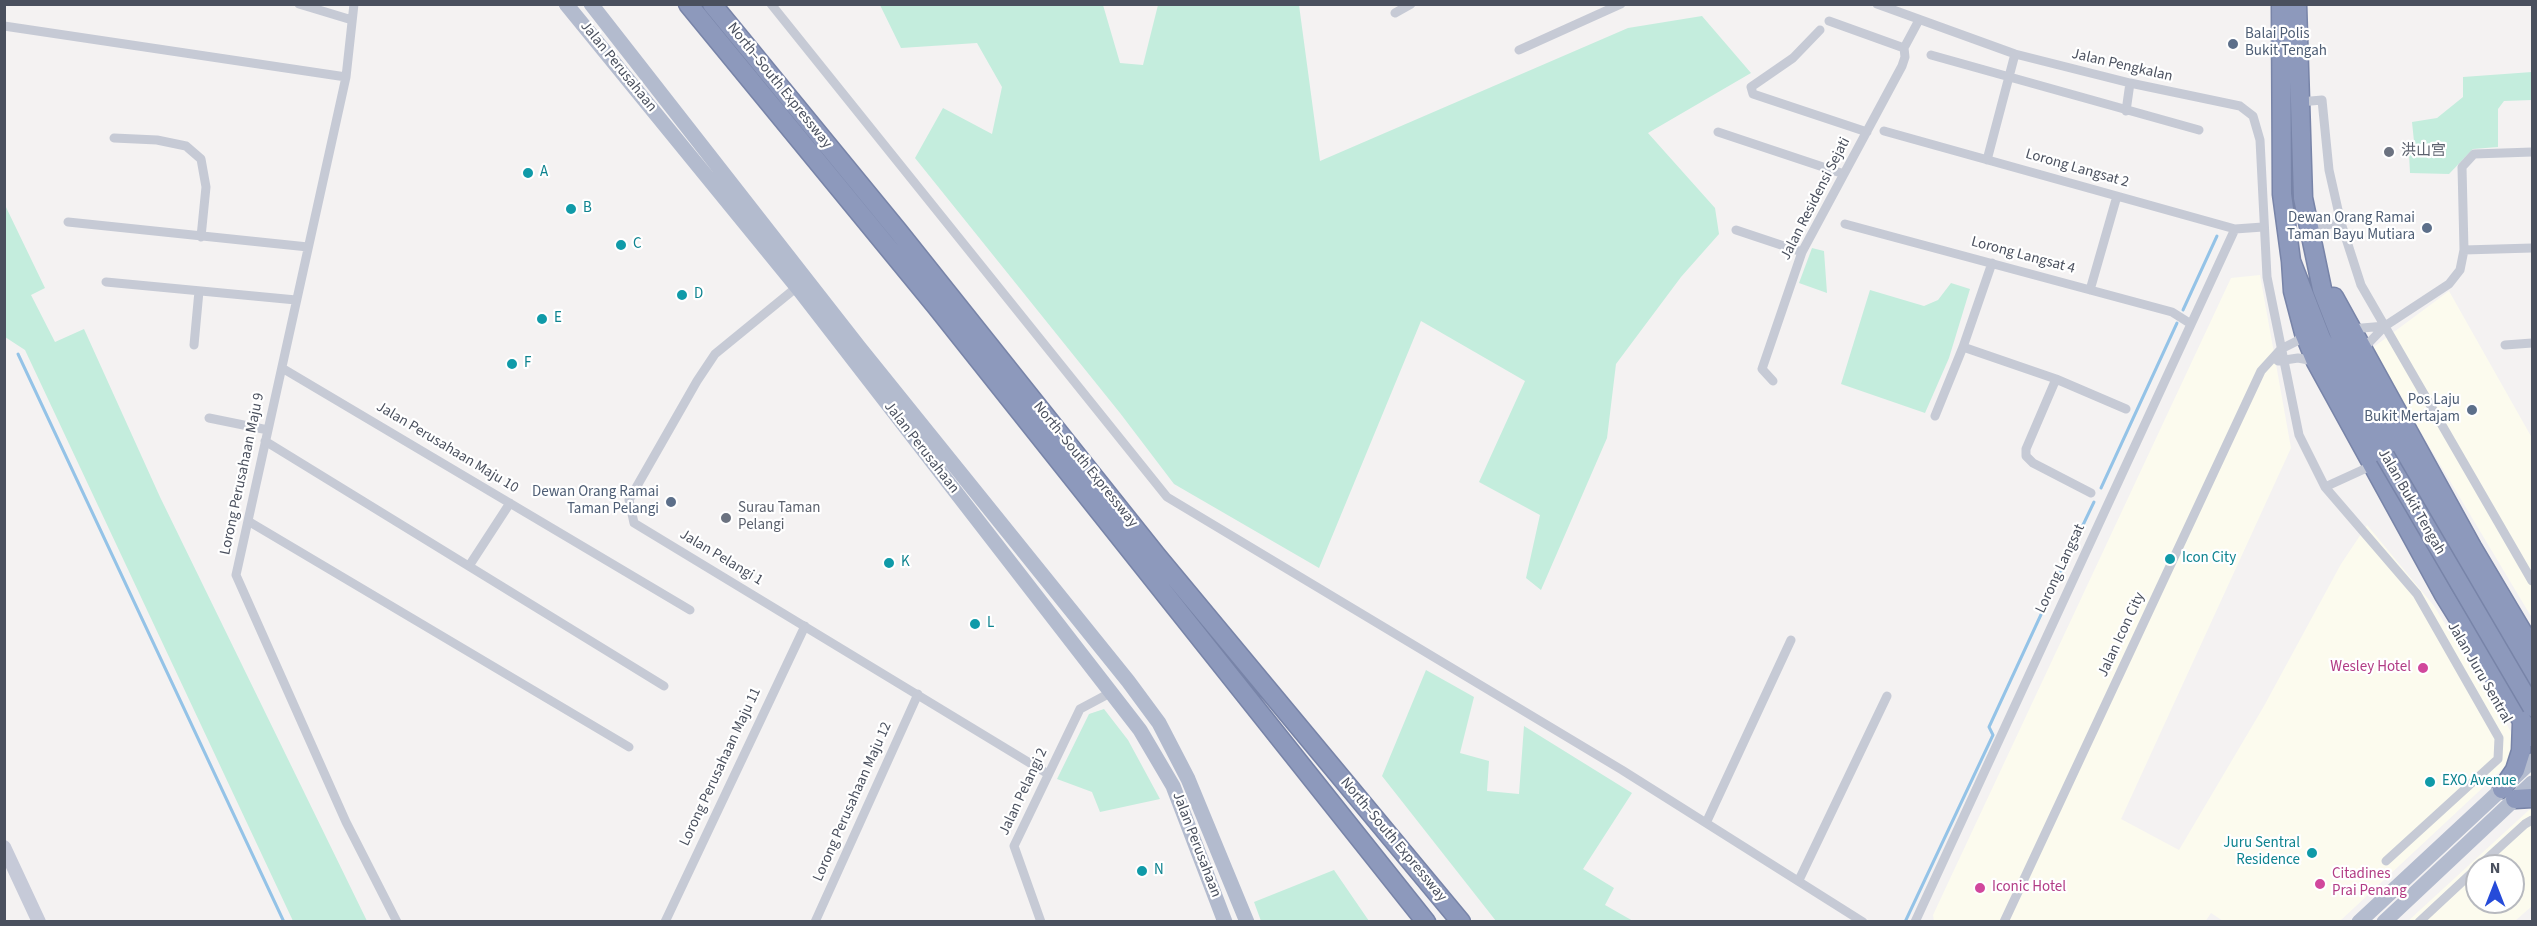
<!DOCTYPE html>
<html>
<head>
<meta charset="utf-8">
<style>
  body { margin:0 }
  #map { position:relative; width:2537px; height:926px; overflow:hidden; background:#f4f2f2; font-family:"Source Sans 3",sans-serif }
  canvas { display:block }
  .frame { position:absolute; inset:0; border:6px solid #4a505e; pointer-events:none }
  .north { position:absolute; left:2465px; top:854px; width:60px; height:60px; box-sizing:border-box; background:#fff; border:2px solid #b7b9bf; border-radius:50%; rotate:0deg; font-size:16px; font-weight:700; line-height:24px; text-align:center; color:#4a505e }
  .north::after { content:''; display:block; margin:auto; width:21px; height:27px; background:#264bd9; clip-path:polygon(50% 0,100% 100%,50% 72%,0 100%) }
</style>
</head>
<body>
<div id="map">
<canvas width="2537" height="926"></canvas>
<div class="frame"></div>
<div class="north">N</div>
</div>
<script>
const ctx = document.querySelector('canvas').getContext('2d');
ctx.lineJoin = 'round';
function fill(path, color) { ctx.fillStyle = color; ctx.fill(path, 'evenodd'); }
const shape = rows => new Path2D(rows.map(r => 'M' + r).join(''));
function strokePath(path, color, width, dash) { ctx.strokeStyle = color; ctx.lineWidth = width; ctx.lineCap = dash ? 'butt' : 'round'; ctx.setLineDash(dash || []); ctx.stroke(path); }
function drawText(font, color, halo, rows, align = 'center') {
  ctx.font = font + ' "Source Sans 3","Noto Sans SC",sans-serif'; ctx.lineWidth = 4.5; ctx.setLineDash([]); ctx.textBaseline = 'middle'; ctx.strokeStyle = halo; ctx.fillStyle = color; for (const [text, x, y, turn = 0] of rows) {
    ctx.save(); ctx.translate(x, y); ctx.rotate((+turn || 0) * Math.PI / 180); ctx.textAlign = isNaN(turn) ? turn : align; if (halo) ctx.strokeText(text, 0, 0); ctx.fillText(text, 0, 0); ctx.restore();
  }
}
fill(shape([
  [2260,275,2291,448,2121,819,2179,850,2264,706,2341,564,2367,525,2434,606,2505,721,2512,734,2514,747,2511,758,2506,766,2340,921,2223,921,2211,913,2205,922,1934,922,1933,915,2231,278],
  [2449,291,2532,438,2532,618,2371,349],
  [2529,810,2532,810,2532,906,2515,921,2407,922],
  [2477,866,2513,866,2513,902,2477,902]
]), '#fcfbee');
fill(shape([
  [880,5,1103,5,1120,63,1143,65,1158,5,1299,5,1320,161,1628,28,1702,16,1751,73,1648,133,1715,208,1719,234,1681,277,1616,364,1607,438,1541,590,1526,578,1540,515,1479,482,1525,381,1421,321,1319,568,1174,484,1120,413,915,158,943,108,992,134,1002,87,977,43,901,48],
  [2532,72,2532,100,2504,101,2498,109,2498,147,2473,149,2449,174,2410,173,2409,154,2415,151,2412,122,2437,118,2463,97,2463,77],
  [4,203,45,288,31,295,55,342,84,329,160,497,367,921,293,921,25,350,5,337],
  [1812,248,1824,251,1827,293,1799,283],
  [1951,283,1970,289,1949,358,1925,413,1841,384,1870,290,1924,306,1938,300],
  [1426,670,1474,697,1460,753,1489,761,1487,791,1519,794,1524,726,1632,793,1583,869,1614,888,1605,905,1633,921,1496,921,1382,776],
  [1104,709,1128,740,1160,799,1100,812,1092,792,1057,779,1089,714],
  [1334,870,1369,921,1261,921,1254,902]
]), '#c4eddd');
strokePath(shape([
  [2183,310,2217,236],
  [18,354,284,922],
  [2101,488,2177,323],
  [2071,550,2094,502],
  [1905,922,1993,735,1989,727,2063,567]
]), '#94c3e7', 3);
const highway = shape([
  [688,4,936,306,1426,922],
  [712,4,898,231,1157,556,1461,922],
  [2281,4,2282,194,2291,261,2321,338,2385,456],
  [2297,4,2303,198,2322,289,2346,351,2426,496,2532,676],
  [2291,261,2293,291,2304,333,2316,362,2444,595,2532,737],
  [2334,297,2472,547,2532,648],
  [2502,789,2515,770,2521,751,2522,722],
  [2515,799,2532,798]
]);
strokePath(highway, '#7884a8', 21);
strokePath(shape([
  [299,4,352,20],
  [354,4,346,77,236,575,346,822,397,922],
  [771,4,1167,497,1622,770,1863,922],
  [1877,4,2015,54,2130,83,2240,106,2253,116,2260,140,2267,277,2299,435,2325,487,2417,594,2499,738,2498,759,2386,861],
  [1395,13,1411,4],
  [1829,21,1904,48],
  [4,26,346,77],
  [1820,30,1793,58,1751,87,1753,94,1867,132],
  [1519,50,1621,4],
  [1931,55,2199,130],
  [2300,102,2322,100,2329,170,2341,223,2361,285,2532,581],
  [2126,111,2130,83],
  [1884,131,2235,229,2263,227],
  [1718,132,1844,174],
  [114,138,157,140,186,146,201,159,206,187,201,237],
  [1987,160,2015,54],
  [68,222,308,247],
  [1845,224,2172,312,2191,324],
  [2308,227,2341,223],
  [1736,230,1802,252],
  [2464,250,2532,248],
  [106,282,296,300],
  [797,287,715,354,697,381,629,500,634,523,1048,774],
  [2090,290,2117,196],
  [2351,329,2385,326],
  [194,345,199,291],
  [2505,345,2532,343],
  [1963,347,2056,379,2126,409],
  [2363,349,2385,326,2449,284,2460,270,2464,250,2462,167,2474,154,2532,152],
  [2278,361,2298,358,2314,361],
  [282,368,690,610],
  [2056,379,2026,449,2026,456,2033,463,2091,493],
  [1773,381,1762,369,1802,252,1902,66,1905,57,1904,48,1919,20],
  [1935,416,1963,347,1992,263],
  [209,418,268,430],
  [265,441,664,686],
  [2325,487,2371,466],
  [248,521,629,747],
  [469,566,510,503],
  [1706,823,1791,640],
  [2479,866,2525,824,2532,820],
  [1799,880,1887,696],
  [665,922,805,626],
  [815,922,918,694],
  [1041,922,1014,846,1080,709,1110,693],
  [1915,922,2235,229],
  [2004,922,2261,371,2281,349,2297,341,2304,333],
  [2419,922,2477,868]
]), '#c6cad5', 9);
strokePath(shape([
  [4,847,39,922]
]), '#c6cad8', 14);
strokePath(shape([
  [566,4,797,287,1140,730,1173,786,1225,922],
  [591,4,859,347,1128,681,1159,723,1188,779,1247,922],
  [2359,922,2532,761],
  [2384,922,2532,783]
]), '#b3bbce', 15);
strokePath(highway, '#8d99bc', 18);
const highwayBridge = shape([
  [2385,456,2532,707]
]);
strokePath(highwayBridge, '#7884a8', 21, []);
strokePath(highwayBridge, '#8d99bc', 18);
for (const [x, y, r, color] of [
  [2233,44,6,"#5c6f8a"],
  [2389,152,6,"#6b7280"],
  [528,173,6,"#0f9aa8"],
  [571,209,6,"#0f9aa8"],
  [2427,228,6,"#5c6f8a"],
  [621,245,6,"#0f9aa8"],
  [682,295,6,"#0f9aa8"],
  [542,319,6,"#0f9aa8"],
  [512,364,6,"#0f9aa8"],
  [2472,410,6,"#5c6f8a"],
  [671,502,6,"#5c6f8a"],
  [726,518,6,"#6b7280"],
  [2170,559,6,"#0f9aa8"],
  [889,563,6,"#0f9aa8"],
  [975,624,6,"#0f9aa8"],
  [2423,668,6,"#d1479c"],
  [2430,782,6,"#0f9aa8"],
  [2312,853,6,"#0f9aa8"],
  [1142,871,6,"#0f9aa8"],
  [2320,884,6,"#d1479c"],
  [1980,888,6,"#d1479c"]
]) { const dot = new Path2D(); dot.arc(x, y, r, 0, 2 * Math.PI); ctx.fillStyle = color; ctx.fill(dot); strokePath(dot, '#fff', 2); }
drawText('15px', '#4e5e75', '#fff', [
  ["Balai Polis",2245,35,"left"],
  ["Bukit Tengah",2245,52,"left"],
  ["Dewan Orang Ramai",2415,219],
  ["Taman Bayu Mutiara",2415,236],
  ["Pos Laju",2460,401],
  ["Bukit Mertajam",2460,418],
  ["Dewan Orang Ramai",659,493],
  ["Taman Pelangi",659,510]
], 'right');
drawText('15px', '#4a505e', '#fff', [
  ["Jalan Pengkalan",2122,66,13],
  ["Jalan Perusahaan",618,67,51],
  ["North–South Expressway",779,86,51],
  ["Lorong Langsat 2",2077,169,16],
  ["Jalan Residensi Sejati",1816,199,-63],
  ["Lorong Langsat 4",2023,256,15],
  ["Jalan Perusahaan Maju 10",447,448,31],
  ["Jalan Perusahaan",921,448,52],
  ["North–South Expressway",1085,465,51],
  ["Lorong Perusahaan Maju 9",243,474,-78],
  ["Jalan Bukit Tengah",2411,502,60],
  ["Jalan Pelangi 1",721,558,31],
  ["Lorong Langsat",2061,569,-65],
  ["Jalan Icon City",2122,635,-65],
  ["Jalan Juru Sentral",2479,673,60],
  ["Lorong Perusahaan Maju 11",721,767,-65],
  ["Jalan Pelangi 2",1024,792,-65],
  ["Lorong Perusahaan Maju 12",853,802,-66],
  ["North–South Expressway",1393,840,50],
  ["Jalan Perusahaan",1196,845,69]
]);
drawText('15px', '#5b616d', '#fff', [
  ["洪山宫",2401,152],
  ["Surau Taman",738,509],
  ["Pelangi",738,526]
], 'left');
drawText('15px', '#0d838f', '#fff', [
  ["A",540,173],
  ["B",583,209],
  ["C",633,245],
  ["D",694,295],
  ["E",554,319],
  ["F",524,364],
  ["Icon City",2182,559],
  ["K",901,563],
  ["L",987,624],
  ["EXO Avenue",2442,782],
  ["Juru Sentral",2300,844,"right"],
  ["Residence",2300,861,"right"],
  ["N",1154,871]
], 'left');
drawText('15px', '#b23c85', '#fff', [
  ["Wesley Hotel",2411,668,"right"],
  ["Citadines",2332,875],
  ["Prai Penang",2332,892],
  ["Iconic Hotel",1992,888]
], 'left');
</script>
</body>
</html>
